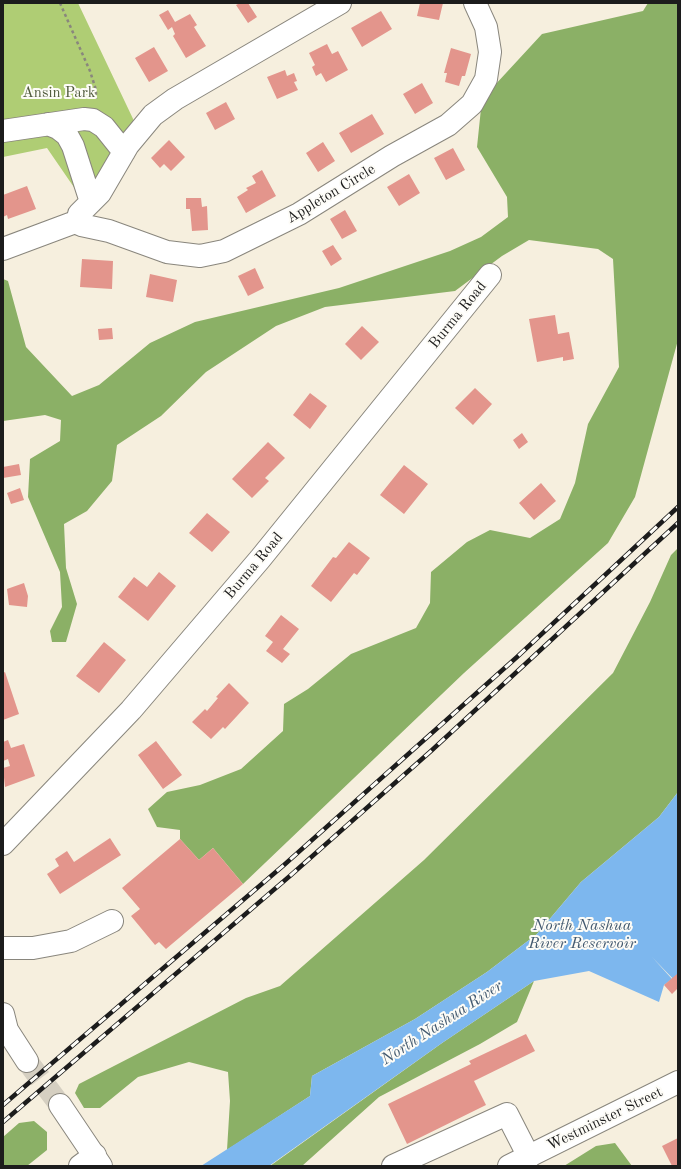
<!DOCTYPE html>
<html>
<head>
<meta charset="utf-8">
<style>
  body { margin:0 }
  #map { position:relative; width:681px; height:1169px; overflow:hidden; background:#f6efde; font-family:"Old Standard TT",serif }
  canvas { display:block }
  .frame { position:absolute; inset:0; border:4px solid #1c1c1c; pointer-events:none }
</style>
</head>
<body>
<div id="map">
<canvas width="681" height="1169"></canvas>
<div class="frame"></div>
</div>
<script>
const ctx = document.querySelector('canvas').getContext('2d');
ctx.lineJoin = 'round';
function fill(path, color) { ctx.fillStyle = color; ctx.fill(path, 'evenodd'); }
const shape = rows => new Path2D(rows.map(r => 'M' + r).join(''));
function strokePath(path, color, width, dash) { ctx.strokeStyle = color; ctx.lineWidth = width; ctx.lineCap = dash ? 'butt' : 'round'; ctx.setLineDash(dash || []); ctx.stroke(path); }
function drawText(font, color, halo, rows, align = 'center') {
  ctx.font = font + ' "Old Standard TT",serif'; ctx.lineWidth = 4; ctx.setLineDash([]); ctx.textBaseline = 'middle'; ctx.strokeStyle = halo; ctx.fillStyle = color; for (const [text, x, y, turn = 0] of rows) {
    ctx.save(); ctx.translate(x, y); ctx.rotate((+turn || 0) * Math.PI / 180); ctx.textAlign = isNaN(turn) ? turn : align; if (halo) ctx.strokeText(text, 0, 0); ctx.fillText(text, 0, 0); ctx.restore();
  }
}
fill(shape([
  [3,3,78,3,135,123,82,199,47,148,3,157]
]), '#afcd74');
fill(shape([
  [648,3,678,3,678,340,635,497,608,543,464,673,243,884,213,848,199,860,180,839,180,830,157,827,148,809,167,792,200,785,241,769,283,731,284,704,308,689,351,654,416,628,430,603,431,572,467,542,490,530,530,538,560,519,575,483,588,424,619,367,613,259,598,249,529,240,502,256,455,291,325,307,276,326,206,372,161,416,117,445,112,481,87,511,64,524,66,568,77,604,66,642,52,642,50,631,62,607,60,572,28,497,30,459,60,441,61,420,45,415,3,421,3,279,8,281,26,347,72,396,99,385,150,343,195,322,339,288,450,251,481,237,508,217,507,197,477,147,482,99,542,34,643,11],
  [678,548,678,792,659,817,581,882,537,934,487,972,415,1019,312,1076,310,1096,227,1150,230,1101,228,1072,189,1062,138,1077,100,1108,84,1108,75,1093,79,1084,246,998,280,986,424,860,613,673,650,602,671,555],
  [534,981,517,1022,480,1044,379,1097,302,1166,270,1166,442,1043],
  [34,1121,47,1132,47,1150,27,1166,3,1166,3,1137,19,1123],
  [615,1143,632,1166,564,1166,596,1146]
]), '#8bb066');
fill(shape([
  [678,792,678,984,652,957,672,979,664,985,659,1002,589,971,534,981,442,1043,269,1166,201,1166,310,1096,312,1076,415,1019,487,972,537,934,581,882,659,817]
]), '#7db7ee');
fill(shape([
  [240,3,248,3,257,17,248,23,236,5],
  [420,3,443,3,439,20,417,16],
  [168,10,175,22,190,14,197,25,194,27,206,46,186,58,173,36,175,34,172,27,168,30,159,15],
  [381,11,392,29,362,47,351,28],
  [327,44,332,54,338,51,348,70,326,82,321,73,316,76,312,67,315,65,309,53],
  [154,47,168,71,149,82,135,58],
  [451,48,471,54,465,76,462,76,459,86,445,82,447,73,444,73],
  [285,70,287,76,294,73,297,81,294,82,298,90,277,99,267,77],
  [422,83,433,103,415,114,403,94],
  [226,102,235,119,215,130,206,113],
  [372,114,384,134,351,153,339,133],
  [169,140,185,157,171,171,164,164,160,168,151,158],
  [323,142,335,161,318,172,306,153],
  [453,148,465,170,446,180,434,158],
  [262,170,276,196,246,213,237,197,248,190,246,188,256,183,252,176],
  [409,174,420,193,399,206,387,187],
  [27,186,36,209,8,219,7,215,3,217,3,195],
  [186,198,201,198,202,207,207,206,208,230,192,231,190,209,186,209],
  [345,210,357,231,342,239,330,219],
  [333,245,342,259,331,266,322,251],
  [82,259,113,261,112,289,80,287],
  [255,268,264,288,248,296,238,276],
  [150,274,177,280,173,302,146,297],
  [555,315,558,334,569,332,574,359,563,361,563,357,537,362,529,319],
  [362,326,379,342,361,360,345,344],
  [112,328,113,339,99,340,98,329],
  [475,388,492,404,473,425,455,408],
  [310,393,327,406,310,429,293,415],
  [522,433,528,442,519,449,513,440],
  [268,442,285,458,265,478,269,481,252,498,232,479],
  [19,464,21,475,3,478,3,467],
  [404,465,428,484,404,514,380,495],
  [541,483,556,501,534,520,519,503],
  [20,488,24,500,11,504,7,493],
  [207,513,230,532,212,552,189,533],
  [349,542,370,558,357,575,354,573,331,602,311,586,333,557,336,558],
  [159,572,176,586,148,621,118,597,134,577,147,587],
  [24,583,28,596,27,607,9,605,7,589],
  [281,615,299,629,283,649,290,654,282,663,266,651,273,642,265,636],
  [104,642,126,660,99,693,76,676],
  [5,672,19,714,3,720,3,673],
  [229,683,249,703,225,729,223,727,211,739,192,722,205,709,207,711,218,698,216,697],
  [8,740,11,748,24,744,35,776,5,787,3,768,10,766,8,759,3,761,3,742],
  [156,741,182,775,163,789,138,755],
  [110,838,121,855,60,894,47,874,59,866,55,859,67,851,74,862],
  [180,839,199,860,213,848,243,884,166,949,159,942,155,945,131,916,140,909,122,888],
  [677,974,678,988,672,994,664,985],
  [526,1034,535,1051,474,1081,486,1105,407,1144,388,1104,471,1064,469,1061],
  [678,1138,678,1166,672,1166,662,1146]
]), '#e3958c');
strokePath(shape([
  [27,1061,60,1105]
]), '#d5cfc1', 22, [22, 11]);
const minor = shape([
  [340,3,175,99,153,115,128,145,100,193,79,214,78,221,81,225,109,231,167,252,200,256,224,251,299,214,392,156,448,125,472,104,486,79,490,52,486,27,475,3],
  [48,124,58,128,67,135,73,146,91,202],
  [3,131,84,119,93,120,104,127,124,152],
  [3,249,78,221],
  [3,844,131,710,260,559,490,275],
  [3,948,33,948,71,941,112,921],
  [80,1166,95,1155],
  [393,1166,507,1114,529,1157]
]);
const major = shape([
  [3,1014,7,1030,27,1061],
  [60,1105,101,1166]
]);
const highway = shape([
  [509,1166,678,1082]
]);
strokePath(minor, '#89867d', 24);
strokePath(major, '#89867d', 24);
strokePath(highway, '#89867d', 24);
strokePath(shape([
  [60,3,90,71,96,90,96,99]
]), '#89867d', 2.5, [3, 3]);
strokePath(minor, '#fff', 22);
strokePath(major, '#fff', 22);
strokePath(highway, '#fff', 22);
const rail = shape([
  [3,1105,284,865,517,657,678,507],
  [3,1122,291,875,431,751,678,523]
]);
strokePath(rail, '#1c1c1c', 4.5);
strokePath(rail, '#fdfcf7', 3, [9]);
drawText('15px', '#4f5a3b', '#fdfcf7', [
  ["Ansin Park",59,93]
]);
drawText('15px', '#1c1c1c', '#fdfcf7', [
  ["Appleton Circle",331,194,-31],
  ["Burma Road",458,315,-51],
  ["Burma Road",254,566,-50],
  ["Westminster Street",605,1119,-26]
]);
drawText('italic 16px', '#435a70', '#fdfcf7', [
  ["North Nashua",582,926],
  ["River Reservoir",582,944],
  ["North Nashua River",442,1023,-33]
]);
</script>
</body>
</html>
